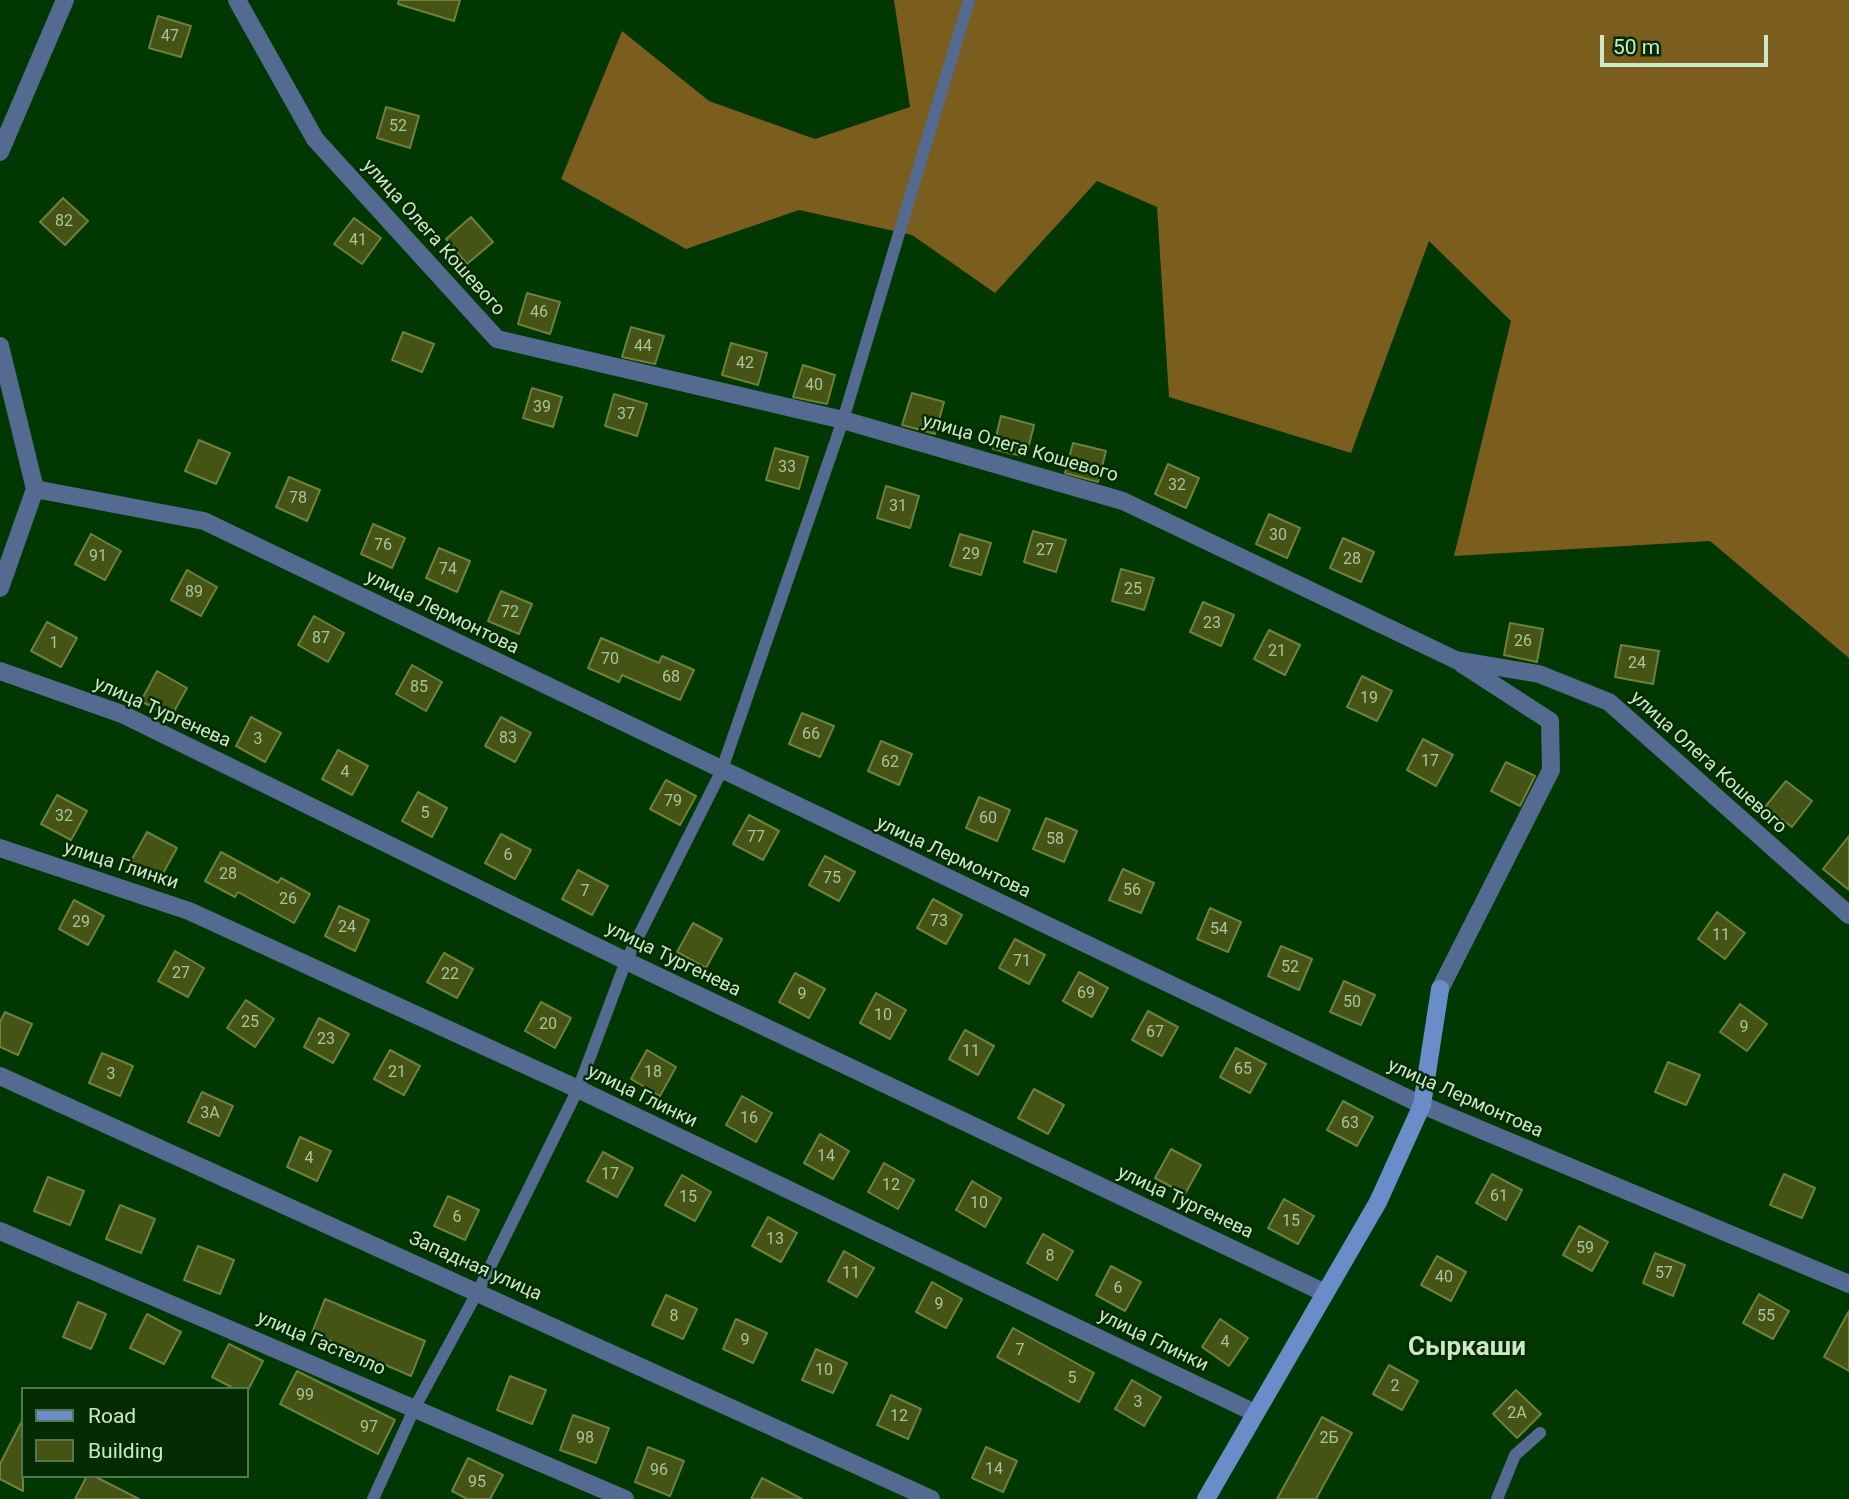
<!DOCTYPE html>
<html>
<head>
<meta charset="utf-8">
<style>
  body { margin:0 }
  #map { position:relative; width:1849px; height:1499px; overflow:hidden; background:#013700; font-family:Roboto,sans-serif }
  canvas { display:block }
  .legend { position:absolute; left:21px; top:1387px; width:228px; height:91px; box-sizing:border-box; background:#042b01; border:2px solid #547751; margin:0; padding:9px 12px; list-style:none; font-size:21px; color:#cde8c9 }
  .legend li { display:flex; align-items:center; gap:14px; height:35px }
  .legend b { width:35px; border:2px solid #547751 }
  .scale { position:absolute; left:1600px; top:35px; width:168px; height:32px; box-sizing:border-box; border:4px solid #cde8c9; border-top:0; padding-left:9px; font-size:21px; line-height:24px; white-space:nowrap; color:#cde8c9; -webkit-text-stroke:5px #042b01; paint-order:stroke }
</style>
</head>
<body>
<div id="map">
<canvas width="1849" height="1499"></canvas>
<ul class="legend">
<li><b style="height:9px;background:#6a8cc8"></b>Road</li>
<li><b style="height:19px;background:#455415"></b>Building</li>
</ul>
<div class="scale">50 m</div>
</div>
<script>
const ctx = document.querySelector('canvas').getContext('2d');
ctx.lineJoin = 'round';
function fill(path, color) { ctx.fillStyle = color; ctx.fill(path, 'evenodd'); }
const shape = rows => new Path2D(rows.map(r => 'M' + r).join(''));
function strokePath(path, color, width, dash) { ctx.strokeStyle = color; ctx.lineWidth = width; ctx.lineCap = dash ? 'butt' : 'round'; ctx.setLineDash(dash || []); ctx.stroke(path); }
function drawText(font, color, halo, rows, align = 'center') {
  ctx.font = font + ' Roboto,sans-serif'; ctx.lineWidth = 5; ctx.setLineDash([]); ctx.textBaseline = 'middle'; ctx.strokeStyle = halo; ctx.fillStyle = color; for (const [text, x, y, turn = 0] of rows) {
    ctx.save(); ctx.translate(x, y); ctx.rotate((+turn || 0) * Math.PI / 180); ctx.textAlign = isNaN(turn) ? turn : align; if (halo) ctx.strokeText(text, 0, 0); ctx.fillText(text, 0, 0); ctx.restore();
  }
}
fill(shape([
  [894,0,1849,0,1849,658,1710,541,1454,556,1511,321,1429,241,1351,453,1169,397,1157,207,1097,181,995,293,912,235,799,210,686,249,561,179,622,31,709,101,815,139,910,107]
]), '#7b5d1e');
const building = shape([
  [399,0,460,0,454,21,398,4,399,0],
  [158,16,191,26,181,57,149,48,158,16],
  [386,107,419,116,410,148,377,138,386,107],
  [63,198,88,221,65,245,40,222,63,198],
  [471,217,493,242,467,264,446,239,471,217],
  [354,218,381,238,362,264,334,244,354,218],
  [527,293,560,302,550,334,518,324,527,293],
  [631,327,664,336,655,364,622,357,631,327],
  [403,332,434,344,422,372,392,360,403,332],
  [731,343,767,353,758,385,722,375,731,343],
  [803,365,835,375,827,404,793,397,803,365],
  [532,388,562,397,553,427,523,418,532,388],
  [912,393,944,402,935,434,902,425,912,393],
  [614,394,647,404,637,436,605,426,614,394],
  [1001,416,1034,425,1026,457,993,449,1001,416],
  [199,440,230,453,216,484,185,471,199,440],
  [1073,443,1106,451,1098,482,1065,473,1073,443],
  [775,448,808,457,799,489,766,480,775,448],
  [1168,464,1199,478,1186,508,1155,494,1168,464],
  [289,477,320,490,307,521,276,507,289,477],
  [886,486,919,496,910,528,877,518,886,486],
  [1269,514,1300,528,1287,558,1256,544,1269,514],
  [373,524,405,538,392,568,361,554,373,524],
  [1033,531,1066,540,1056,572,1024,562,1033,531],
  [91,534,121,551,105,580,75,564,91,534],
  [960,534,991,543,981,575,950,566,960,534],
  [1343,538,1374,552,1361,582,1330,568,1343,538],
  [439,548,470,561,457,592,426,578,439,548],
  [1121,569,1154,578,1144,610,1112,601,1121,569],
  [187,570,217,587,201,616,171,600,187,570],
  [501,591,532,604,519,634,488,621,501,591],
  [1203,602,1234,615,1221,646,1190,632,1203,602],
  [314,616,344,633,328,662,298,645,314,616],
  [47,622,77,638,61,667,31,651,47,622],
  [1510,623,1543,629,1537,662,1504,655,1510,623],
  [1269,630,1300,645,1285,675,1254,659,1269,630],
  [601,638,659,663,662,656,694,670,680,700,622,675,619,682,588,668,601,638],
  [1621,645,1659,651,1653,684,1615,677,1621,645],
  [412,665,442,682,426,711,396,694,412,665],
  [157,671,187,688,171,717,141,701,157,671],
  [1362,676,1392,691,1377,721,1347,707,1362,676],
  [802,713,834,726,820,757,789,744,802,713],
  [251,717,281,733,265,762,236,746,251,717],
  [501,717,531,733,515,762,485,746,501,717],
  [1423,739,1453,755,1436,786,1407,770,1423,739],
  [881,741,912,754,899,785,868,771,881,741],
  [338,750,368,766,352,795,322,779,338,750],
  [1506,762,1535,776,1520,806,1491,791,1506,762],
  [666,780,696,796,680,825,650,809,666,780],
  [1786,781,1812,801,1792,827,1765,807,1786,781],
  [418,792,447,808,432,837,402,821,418,792],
  [57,795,87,811,71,840,41,824,57,795],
  [979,797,1010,810,997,841,966,828,979,797],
  [749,815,779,831,763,860,733,844,749,815],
  [1046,818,1077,831,1064,862,1033,849,1046,818],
  [147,832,177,848,161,877,131,861,147,832],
  [501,834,531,850,515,879,485,863,501,834],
  [1849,836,1849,890,1823,869,1849,836],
  [221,852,278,883,281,878,310,894,294,923,238,892,235,897,205,881,221,852],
  [825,856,855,872,839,901,809,885,825,856],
  [1123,869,1154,883,1141,913,1109,900,1123,869],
  [578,870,608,886,592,915,562,899,578,870],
  [933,899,962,915,946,944,917,928,933,899],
  [74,900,104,916,88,945,59,929,74,900],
  [339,906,369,920,355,951,325,936,339,906],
  [1210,908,1241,922,1228,952,1197,939,1210,908],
  [1717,912,1745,933,1725,959,1698,939,1717,912],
  [693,923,722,939,706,968,677,952,693,923],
  [1015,939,1045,955,1029,984,999,968,1015,939],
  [1281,946,1312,959,1299,990,1268,976,1281,946],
  [175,951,204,968,188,997,158,981,175,951],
  [444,953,473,969,457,998,427,982,444,953],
  [1079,972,1108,988,1092,1017,1063,1001,1079,972],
  [795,973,825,989,809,1018,779,1002,795,973],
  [1344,981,1375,995,1361,1025,1330,1012,1344,981],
  [876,993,906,1010,890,1039,860,1023,876,993],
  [246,1000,274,1019,255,1047,227,1028,246,1000],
  [541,1002,571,1018,555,1048,525,1031,541,1002],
  [1740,1004,1767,1024,1747,1051,1720,1032,1740,1004],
  [1148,1011,1178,1027,1162,1056,1132,1040,1148,1011],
  [5,1012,32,1024,18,1055,0,1047,0,1022,5,1012],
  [319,1018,349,1034,333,1063,304,1047,319,1018],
  [965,1030,994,1046,978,1075,949,1059,965,1030],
  [1236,1048,1266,1064,1250,1093,1220,1077,1236,1048],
  [390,1050,420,1066,404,1095,374,1079,390,1050],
  [647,1050,676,1067,660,1096,631,1079,647,1050],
  [102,1053,133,1066,120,1096,89,1083,102,1053],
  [1668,1062,1700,1075,1686,1105,1655,1092,1668,1062],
  [1034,1089,1064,1105,1048,1134,1018,1118,1034,1089],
  [202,1092,233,1106,219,1136,188,1122,202,1092],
  [742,1096,772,1113,756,1142,726,1125,742,1096],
  [1343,1101,1373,1117,1357,1146,1327,1130,1343,1101],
  [820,1134,849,1151,833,1179,804,1163,820,1134],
  [300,1137,331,1151,317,1181,287,1167,300,1137],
  [1171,1149,1201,1165,1185,1194,1155,1178,1171,1149],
  [603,1152,633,1168,617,1197,587,1181,603,1152],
  [884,1163,914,1180,898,1209,868,1192,884,1163],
  [1492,1174,1522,1190,1506,1220,1476,1203,1492,1174],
  [1784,1174,1815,1188,1802,1218,1770,1205,1784,1174],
  [682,1175,711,1192,695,1221,665,1205,682,1175],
  [48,1177,84,1191,70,1225,34,1211,48,1177],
  [972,1181,1001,1198,985,1227,956,1210,972,1181],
  [448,1196,479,1210,465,1240,434,1226,448,1196],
  [1284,1199,1314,1216,1298,1244,1268,1228,1284,1199],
  [120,1205,155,1219,141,1253,106,1239,120,1205],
  [768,1217,797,1233,781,1262,752,1246,768,1217],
  [1579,1226,1608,1242,1592,1271,1563,1255,1579,1226],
  [1043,1234,1073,1251,1057,1280,1027,1263,1043,1234],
  [198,1246,234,1260,220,1294,184,1280,198,1246],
  [844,1251,874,1268,857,1297,828,1281,844,1251],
  [1655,1253,1685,1265,1673,1296,1643,1283,1655,1253],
  [1437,1256,1466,1272,1451,1301,1421,1285,1437,1256],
  [1111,1266,1141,1282,1125,1311,1096,1295,1111,1266],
  [932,1282,962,1299,946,1328,916,1312,932,1282],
  [1759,1294,1789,1311,1773,1339,1743,1323,1759,1294],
  [666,1295,697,1309,683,1339,652,1325,666,1295],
  [325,1299,425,1341,411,1376,312,1333,325,1299],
  [78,1302,106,1314,91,1349,63,1337,78,1302],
  [1849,1311,1849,1371,1824,1357,1849,1311],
  [147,1314,181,1332,164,1364,130,1348,147,1314],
  [736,1319,767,1333,753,1363,723,1349,736,1319],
  [1220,1319,1248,1338,1229,1366,1202,1347,1220,1319],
  [1013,1328,1094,1373,1079,1402,997,1357,1013,1328],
  [229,1344,263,1361,247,1392,247,1389,235,1389,212,1377,229,1344],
  [816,1349,847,1363,833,1393,802,1380,816,1349],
  [1389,1365,1418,1381,1402,1410,1373,1394,1389,1365],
  [297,1371,395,1420,378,1454,280,1404,297,1371],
  [510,1376,546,1390,532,1424,497,1410,510,1376],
  [1132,1380,1161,1397,1144,1426,1115,1409,1132,1380],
  [1516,1390,1541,1414,1517,1438,1493,1414,1516,1390],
  [891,1395,921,1409,908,1439,877,1425,891,1395],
  [573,1415,609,1428,596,1463,560,1450,573,1415],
  [1322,1417,1352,1433,1316,1499,1277,1499,1322,1417],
  [23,1419,23,1491,0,1479,0,1464,23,1419],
  [648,1447,684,1461,670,1496,635,1482,648,1447],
  [986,1447,1017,1461,1003,1492,972,1478,986,1447],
  [468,1458,503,1475,490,1499,467,1499,452,1491,468,1458],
  [87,1476,94,1476,139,1499,75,1499,87,1476],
  [762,1478,802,1499,751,1499,762,1478]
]);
fill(building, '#455415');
strokePath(building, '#6f8139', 2);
strokePath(shape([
  [373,1499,415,1407,478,1291,578,1089,626,961,721,772,843,420,969,0],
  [1497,1499,1515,1455,1540,1433]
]), '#546a90', 12);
strokePath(shape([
  [237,0,315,139,497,339,843,420,1123,501,1456,660,1539,674,1609,702,1849,915],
  [0,152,65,0],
  [0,346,35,489,0,588],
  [35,489,204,521,1422,1105,1849,1284],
  [0,671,122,714,626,961,1325,1293],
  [0,848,189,911,578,1089,1253,1412],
  [1440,989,1551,770,1550,721,1462,664],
  [0,1076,931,1499],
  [0,1231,625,1499]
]), '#546a90', 18);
strokePath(shape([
  [1206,1499,1378,1202,1422,1105,1440,989]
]), '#6a8cc8', 18);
drawText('16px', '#abc39c', null, [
  ["47",170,37],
  ["52",398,127],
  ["82",64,222],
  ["41",358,241],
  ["46",539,313],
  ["44",643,347],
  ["42",745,364],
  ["40",814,386],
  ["39",542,408],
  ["37",626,415],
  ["33",787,468],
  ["32",1177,486],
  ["78",298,499],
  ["31",898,507],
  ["30",1278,536],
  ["76",383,546],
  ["27",1045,551],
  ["29",971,555],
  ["91",98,557],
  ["28",1352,560],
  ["74",448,570],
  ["25",1133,590],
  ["89",194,593],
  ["72",510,613],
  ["23",1212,624],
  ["87",321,639],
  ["26",1523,642],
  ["1",54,644],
  ["21",1277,652],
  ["70",610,660],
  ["24",1637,664],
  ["68",671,678],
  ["85",419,688],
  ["19",1369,699],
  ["66",811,735],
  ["83",508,739],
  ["3",258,740],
  ["17",1430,762],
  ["62",890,763],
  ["4",345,773],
  ["79",673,802],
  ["5",425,814],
  ["32",64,817],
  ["60",988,819],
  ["77",756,838],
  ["58",1055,840],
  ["6",508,856],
  ["28",228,875],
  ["75",832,879],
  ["56",1132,891],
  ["7",585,892],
  ["26",288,900],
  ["73",939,922],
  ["29",81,923],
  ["24",347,928],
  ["54",1219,930],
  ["11",1721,936],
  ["71",1022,962],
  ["52",1290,968],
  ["27",181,974],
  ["22",450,975],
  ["69",1086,994],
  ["9",802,995],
  ["50",1352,1003],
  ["10",883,1016],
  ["25",250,1023],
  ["20",548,1025],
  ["9",1744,1028],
  ["67",1155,1033],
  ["23",326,1040],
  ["11",971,1052],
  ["65",1243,1070],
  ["21",397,1073],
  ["18",653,1073],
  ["3",111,1075],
  ["3А",210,1114],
  ["16",749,1119],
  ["63",1350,1124],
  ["14",826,1157],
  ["4",309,1159],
  ["17",610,1175],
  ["12",891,1186],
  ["61",1499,1197],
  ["15",688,1198],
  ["10",979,1204],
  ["6",457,1218],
  ["15",1291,1222],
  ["13",775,1240],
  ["59",1585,1249],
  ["8",1050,1257],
  ["11",851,1274],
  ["57",1664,1274],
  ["40",1444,1278],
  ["6",1118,1289],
  ["9",939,1305],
  ["8",674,1317],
  ["55",1766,1317],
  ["9",745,1341],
  ["4",1225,1343],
  ["7",1020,1351],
  ["10",824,1371],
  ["5",1072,1379],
  ["2",1395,1387],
  ["99",305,1396],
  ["3",1138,1403],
  ["2А",1517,1414],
  ["12",899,1417],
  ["97",369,1428],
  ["98",585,1439],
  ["2Б",1329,1439],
  ["14",994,1470],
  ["96",659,1471],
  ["95",477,1483]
]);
drawText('19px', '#cde8c9', '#042b01', [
  ["улица Олега Кошевого",433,238,48],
  ["улица Олега Кошевого",1020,449,16],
  ["улица Лермонтова",442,613,26],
  ["улица Тургенева",162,713,24],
  ["улица Олега Кошевого",1708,763,42],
  ["улица Лермонтова",953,858,25],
  ["улица Глинки",121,866,18],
  ["улица Тургенева",673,960,26],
  ["улица Глинки",642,1097,26],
  ["улица Лермонтова",1465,1099,24],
  ["улица Тургенева",1185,1203,25],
  ["Западная улица",475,1267,24],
  ["улица Глинки",1153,1341,26],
  ["улица Гастелло",321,1344,23]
]);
drawText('bold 26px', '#cde8c9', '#042b01', [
  ["Сыркаши",1467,1348]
]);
</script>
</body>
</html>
